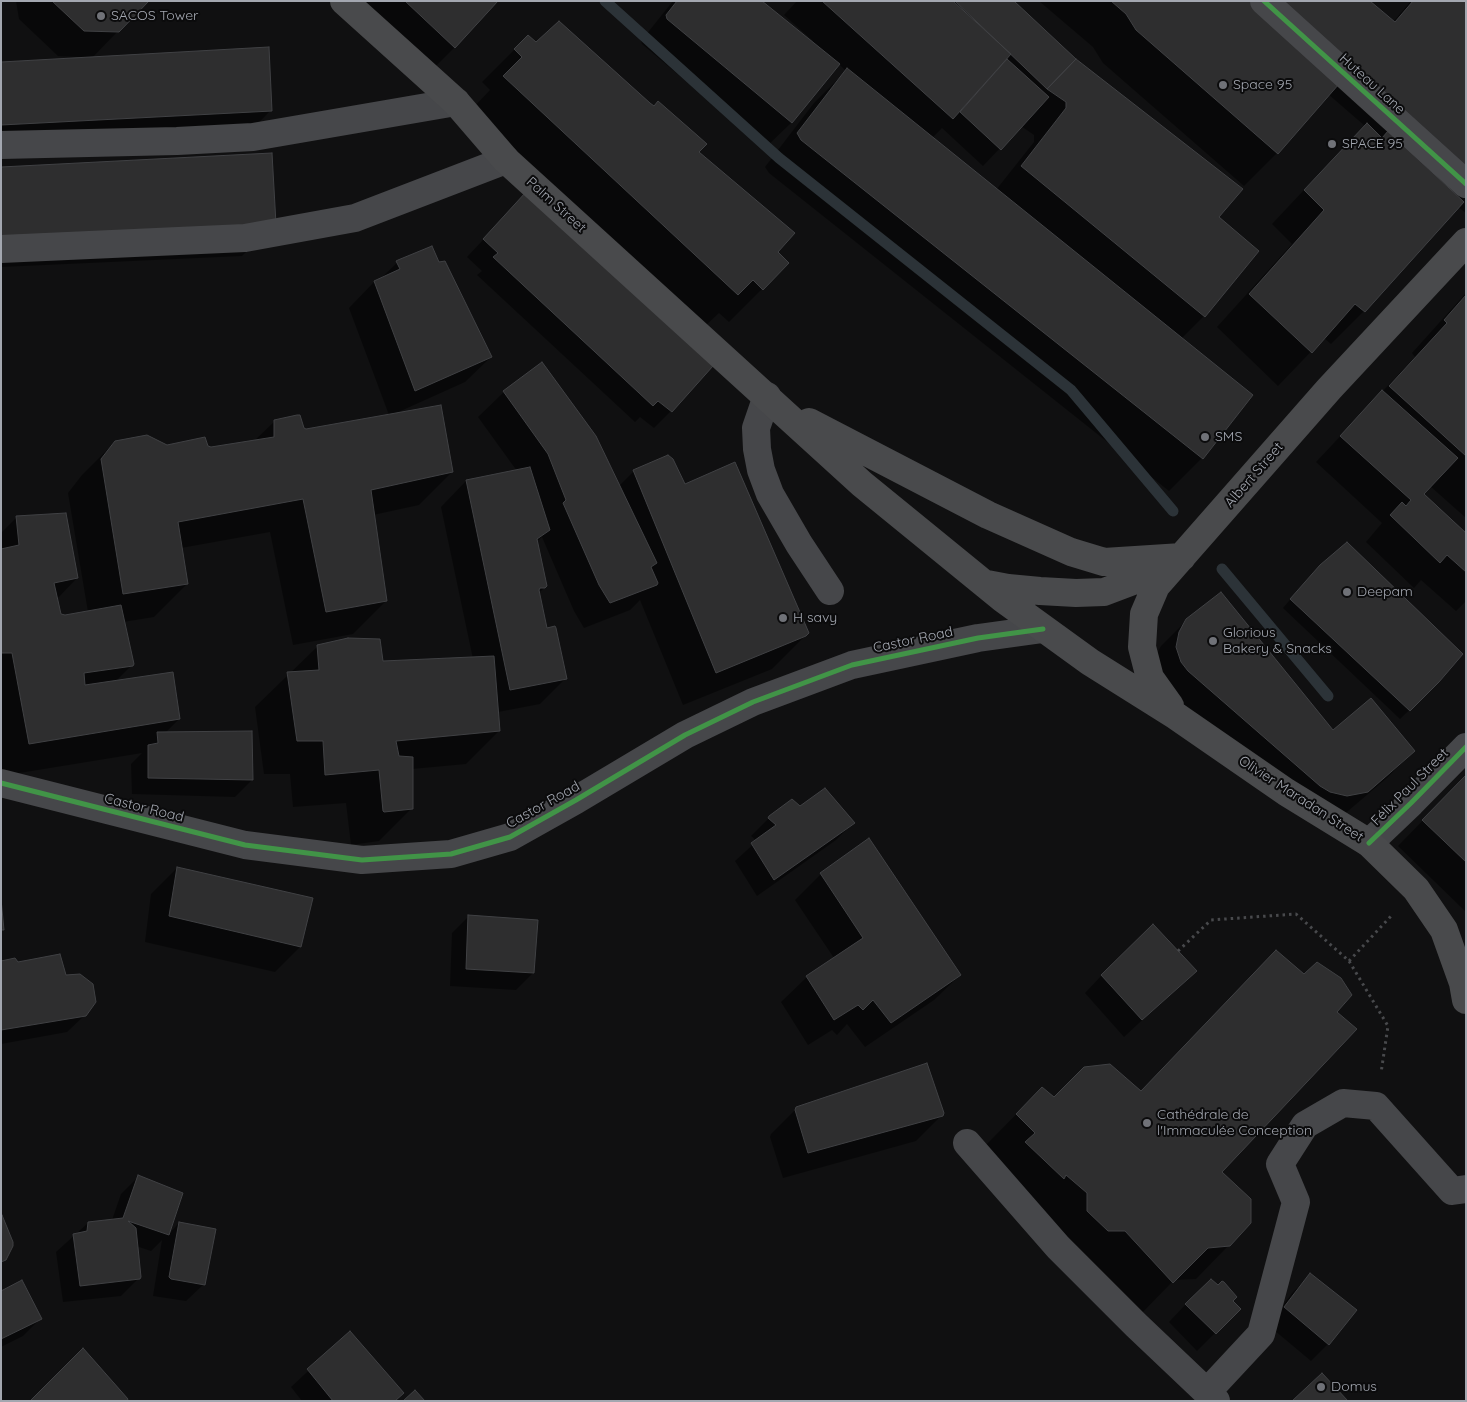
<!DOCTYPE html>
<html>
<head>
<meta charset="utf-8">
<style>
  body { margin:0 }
  #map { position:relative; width:1467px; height:1402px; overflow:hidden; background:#101011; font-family:Quicksand,sans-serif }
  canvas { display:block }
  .frame { position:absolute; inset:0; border:2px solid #a3a7b0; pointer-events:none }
</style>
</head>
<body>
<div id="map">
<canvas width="1467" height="1402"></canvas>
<div class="frame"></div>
</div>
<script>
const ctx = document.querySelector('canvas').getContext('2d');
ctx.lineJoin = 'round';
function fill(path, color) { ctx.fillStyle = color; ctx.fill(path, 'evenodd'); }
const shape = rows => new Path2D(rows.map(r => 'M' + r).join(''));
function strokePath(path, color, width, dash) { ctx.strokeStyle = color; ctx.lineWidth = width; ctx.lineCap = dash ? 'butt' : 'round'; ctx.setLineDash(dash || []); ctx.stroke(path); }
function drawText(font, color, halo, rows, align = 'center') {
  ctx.font = font + ' Quicksand,sans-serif'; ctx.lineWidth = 4; ctx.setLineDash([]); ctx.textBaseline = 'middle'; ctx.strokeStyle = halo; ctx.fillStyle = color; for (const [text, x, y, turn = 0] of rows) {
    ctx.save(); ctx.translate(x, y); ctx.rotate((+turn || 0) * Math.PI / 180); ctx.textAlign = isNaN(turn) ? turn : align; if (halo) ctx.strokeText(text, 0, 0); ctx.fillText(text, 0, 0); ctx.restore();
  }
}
fill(shape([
  [16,1,147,1,92,58,271,110,238,144,1,156,1,63,78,59,78,57,58,56,19,19],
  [337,1,496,1,455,47,422,80],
  [673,1,760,1,811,42,813,41,784,15,797,1,1012,1,1204,316,1181,339,1251,395,1202,458,1169,491,769,173,765,167,814,103,846,71,839,64,791,123,765,148,642,44,641,41],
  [1021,126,1034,135,1034,142,996,190,932,138,942,128,983,166],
  [1039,1,1368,1,1393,22,1411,1,1466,1,1466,213,1458,207,1364,311,1331,344,1324,338,1278,386,1217,327,1292,244,1272,224,1334,158,1365,126,1328,94,1277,153,1244,186,1103,63,1093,47],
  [528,36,536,43,697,152,776,252,762,289,729,322,719,313,704,327,471,110,490,90,482,82],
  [1,168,275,223,242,256,1,267],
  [526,194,671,411,654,428,640,417,635,422,477,275,482,271,467,257],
  [399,261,491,357,465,382,394,414,452,472,419,505,373,515,386,601,353,634,293,645,270,532,181,548,187,584,154,617,123,622,132,665,115,682,179,719,164,734,250,732,252,780,235,797,132,794,131,764,142,753,1,776,1,533,17,517,77,578,57,599,60,615,65,616,88,612,68,493,82,475,115,442,166,447,207,447,211,448,254,441,275,421,306,430,389,415,349,308,374,282,379,280],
  [1466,293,1466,518,1430,486,1423,494,1463,533,1466,530,1466,601,1456,611,1421,580,1414,588,1366,542,1382,523,1316,462,1415,357,1412,353],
  [542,363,619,486,634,471,685,485,808,633,772,669,683,705,640,600,630,610,584,628,574,611,542,537,536,542,546,586,538,594,546,630,565,679,540,704,498,712,499,731,466,764,412,769,412,808,379,841,351,845,346,803,293,807,290,774,264,774,255,707,317,647,382,663,473,659,441,507,466,481,517,471,478,417,504,392],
  [1311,575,1439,681,1400,719,1283,608],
  [1187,620,1333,731,1413,751,1388,777,1341,817,1295,811,1151,674,1154,659,1161,646],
  [1466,776,1466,912,1398,846],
  [800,808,853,823,836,840,757,896,735,861,757,841,751,836,770,817],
  [869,840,960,975,934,1000,865,1047,847,1024,837,1035,832,1030,808,1045,781,1002,807,977,834,958,795,900,821,874],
  [177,868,300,947,275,972,145,942,151,894],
  [469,916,533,973,516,990,450,986,452,933],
  [1,962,17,964,65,976,85,1015,67,1032,1,1044],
  [1195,971,1124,1037,1085,993,1102,975],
  [1335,1012,1220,1172,1229,1245,1196,1279,1174,1280,1140,1315,984,1147,1042,1088,1054,1099,1140,1092],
  [797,1108,942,1115,916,1141,783,1178,770,1137,771,1134],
  [138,1177,168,1235,179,1223,204,1284,186,1301,153,1296,162,1240,151,1251,136,1246,139,1278,121,1296,63,1302,56,1252,88,1223,112,1220,121,1194],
  [1311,1275,1328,1344,1311,1361,1268,1325,1293,1292],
  [1,1292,40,1319,23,1336,1,1347],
  [1232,1301,1239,1309,1197,1351,1169,1322,1186,1304],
  [349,1333,395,1401,302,1401,291,1387]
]), '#0007');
strokePath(shape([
  [605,1,779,158,1071,390,1173,511],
  [1222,569,1328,696]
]), '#2c3338', 11);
const building = shape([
  [52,1,149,1,119,32,84,31,52,1],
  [405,1,498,1,455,48,405,1],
  [677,1,762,1,840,64,792,123,667,19,666,15,677,1],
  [822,1,953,1,1011,54,953,119,822,1],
  [955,1,1014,1,1076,59,1047,89,955,1],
  [1111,1,1250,1,1328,68,1339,84,1278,154,1136,30,1126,14,1111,1],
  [1275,1,1370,1,1395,22,1413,1,1466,1,1466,166,1275,1],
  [559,21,650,103,654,106,658,101,698,136,707,144,699,152,795,233,778,252,789,263,763,290,753,280,738,295,503,76,522,57,514,49,528,35,536,42,559,21],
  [269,47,272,111,1,125,1,62,269,47],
  [1007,59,1049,97,1001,150,960,112,1007,59],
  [1076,59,1243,189,1219,217,1259,251,1205,317,1021,166,1066,108,1066,102,1047,89,1076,59],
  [847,68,1253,395,1203,459,801,140,797,133,847,68],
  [1367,123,1382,138,1388,131,1464,202,1365,312,1355,304,1312,353,1249,294,1324,210,1304,190,1367,123],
  [272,153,276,224,1,236,1,167,272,153],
  [526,192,713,366,672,412,658,401,653,406,493,257,498,253,483,239,526,192],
  [432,246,439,262,445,261,492,357,415,391,374,281,400,269,396,261,398,260,432,246],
  [1466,295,1466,456,1389,386,1447,323,1444,320,1466,295],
  [542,362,596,436,657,563,651,567,658,583,657,585,610,603,599,585,563,503,566,500,548,454,503,391,542,362],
  [1382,390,1458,458,1424,494,1466,533,1466,572,1447,555,1440,563,1390,515,1402,502,1406,506,1411,500,1340,436,1382,390],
  [441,405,453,472,371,490,387,601,326,612,303,499,178,522,188,584,123,594,101,459,115,441,147,435,167,445,205,437,208,446,211,447,274,437,274,420,297,415,300,415,304,428,306,429,441,405],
  [668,455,673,459,685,484,735,462,809,633,806,636,716,673,633,470,668,455],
  [530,467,550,530,537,539,547,586,545,588,540,588,539,590,547,628,555,626,556,628,567,679,510,690,466,480,530,467],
  [66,513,78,578,54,583,61,614,65,615,121,605,134,664,133,666,84,673,85,685,173,672,180,719,29,744,12,653,1,653,1,549,19,545,16,516,66,513],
  [1347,542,1463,654,1439,682,1410,711,1290,599,1320,565,1347,542],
  [1221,592,1333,730,1371,698,1415,751,1368,792,1347,796,1330,792,1320,786,1188,671,1181,662,1176,647,1179,632,1186,619,1221,592],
  [348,638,380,639,383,661,494,656,500,731,396,741,399,756,413,757,413,809,384,812,383,811,379,770,325,775,323,741,297,741,287,672,319,670,317,645,348,638],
  [252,731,253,780,148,778,148,745,158,743,157,732,252,731],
  [1466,775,1466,862,1422,820,1466,775],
  [825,788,855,823,774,880,751,843,776,825,768,818,769,816,792,799,800,806,825,788],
  [869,838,961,975,891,1023,873,1000,863,1010,858,1005,834,1020,806,976,863,938,820,873,869,838],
  [177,867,313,898,301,947,169,916,177,867],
  [1,899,4,930,1,930,1,899],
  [468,915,538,920,534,973,466,969,468,915],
  [1153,924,1197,971,1142,1020,1101,975,1153,924],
  [1276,950,1304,974,1317,962,1341,978,1352,995,1337,1012,1357,1029,1222,1172,1251,1199,1251,1223,1230,1246,1208,1248,1173,1283,1125,1231,1108,1231,1087,1211,1087,1193,1066,1175,1064,1179,1025,1142,1035,1133,1016,1114,1042,1087,1054,1097,1084,1067,1110,1064,1141,1091,1276,950],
  [60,954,66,975,80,974,93,984,96,1002,86,1016,1,1030,1,961,15,958,18,962,60,954],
  [927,1063,944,1113,943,1116,808,1153,795,1110,796,1107,927,1063],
  [138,1175,183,1193,169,1235,128,1221,136,1228,141,1277,140,1279,80,1286,73,1234,87,1231,88,1222,123,1218,138,1175],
  [2,1215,13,1242,13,1246,6,1260,1,1262,2,1215],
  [179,1222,216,1229,205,1285,171,1279,169,1277,179,1222],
  [1310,1273,1357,1310,1329,1345,1284,1307,1310,1273],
  [1211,1279,1218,1285,1222,1281,1224,1282,1237,1297,1233,1301,1241,1309,1216,1334,1185,1304,1211,1279],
  [22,1280,42,1319,1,1339,1,1291,22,1280],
  [350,1331,404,1393,395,1401,333,1401,307,1369,350,1331],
  [83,1348,128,1399,127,1401,30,1401,83,1348],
  [1322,1373,1348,1401,1292,1401,1322,1373],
  [415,1390,425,1401,403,1401,415,1390]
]);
fill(building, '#2e2e2f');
strokePath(building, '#404144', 1);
strokePath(shape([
  [1178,951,1211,920,1296,914,1349,961,1388,1026,1381,1073],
  [1349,961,1392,915]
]), '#48494c', 3, [2.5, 4]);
strokePath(shape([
  [1264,1,1466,184],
  [1,145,177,141,253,137,456,102],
  [1,249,245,238,355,218,506,160],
  [767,396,756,428,757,449,761,470,770,494,799,544,830,591],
  [1,783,245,845,362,860,451,854,510,837,576,800,685,735,753,702,852,665,978,638,1043,629],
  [1369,843,1411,803,1466,747],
  [967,1143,1058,1247,1136,1325,1216,1401],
  [1207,1392,1261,1334,1296,1202,1280,1164,1305,1125,1343,1103,1376,1106,1452,1191,1466,1189]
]), '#46474a', 28);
strokePath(shape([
  [344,1,456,102,506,160,862,484,1003,599,1090,662,1176,716,1286,792,1369,843,1416,889,1444,930,1463,983,1466,1000],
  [809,422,988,515,1071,552,1104,562,1182,557],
  [987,584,1008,588,1040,591,1076,593,1104,592,1141,578,1172,562],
  [1170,706,1150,678,1142,647,1144,614,1156,586,1329,389,1466,242]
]), '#494a4c', 28);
strokePath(shape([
  [1264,1,1466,184],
  [1,783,245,845,362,860,451,854,510,837,576,800,685,735,753,702,852,665,978,638,1043,629],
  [1369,843,1411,803,1466,747]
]), '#419447', 5);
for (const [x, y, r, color] of [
  [101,16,5,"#707278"],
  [1223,85,5,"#707278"],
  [1332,144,5,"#707278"],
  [1205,437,5,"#707278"],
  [1347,592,5,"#707278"],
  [783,618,5,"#707278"],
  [1213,641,5,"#707278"],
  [1147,1123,5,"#707278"],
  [1321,1387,5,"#707278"]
]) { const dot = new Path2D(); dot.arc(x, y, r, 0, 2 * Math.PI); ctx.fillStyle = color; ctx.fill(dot); strokePath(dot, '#0b0b0c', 2); }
drawText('14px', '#a3a7b0', '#0b0b0c', [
  ["SACOS Tower",111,16],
  ["Space 95",1233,85],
  ["SPACE 95",1342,144],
  ["SMS",1215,437],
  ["Deepam",1357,592],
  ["H savy",793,618],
  ["Glorious",1223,633],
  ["Bakery & Snacks",1223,649],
  ["Cathédrale de",1157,1115],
  ["l'Immaculée Conception",1157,1131],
  ["Domus",1331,1387]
], 'left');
drawText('14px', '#a3a7b0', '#0b0b0c', [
  ["Huteau Lane",1372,84,42],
  ["Palm Street",556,205,42],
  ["Albert Street",1254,475,-49],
  ["Castor Road",913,640,-12],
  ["Félix Paul Street",1410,787,-45],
  ["Olivier Maradan Street",1301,799,33],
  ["Castor Road",543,805,-29],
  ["Castor Road",144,808,14]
]);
</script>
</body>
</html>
